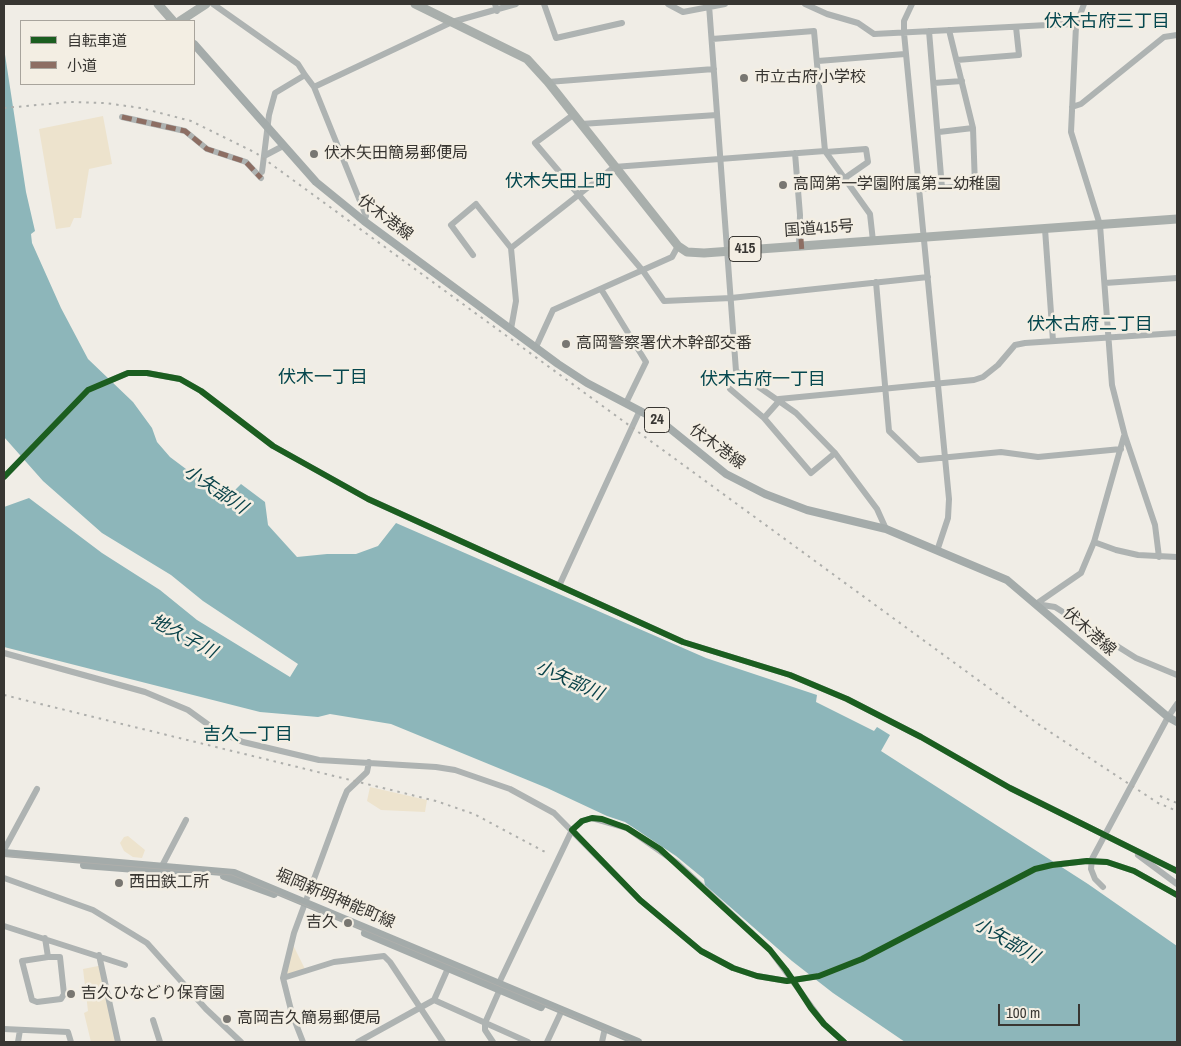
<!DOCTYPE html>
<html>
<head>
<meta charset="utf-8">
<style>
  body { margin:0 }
  #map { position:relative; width:1181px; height:1046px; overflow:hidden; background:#f0ede6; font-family:"Archivo Narrow","Noto Sans JP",sans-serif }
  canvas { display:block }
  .frame { position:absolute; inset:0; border:5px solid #383632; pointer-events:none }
  .legend { position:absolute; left:20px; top:20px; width:175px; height:65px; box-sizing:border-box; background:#f3eee3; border:1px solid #a8a49c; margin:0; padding:6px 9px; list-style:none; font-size:15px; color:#383632 }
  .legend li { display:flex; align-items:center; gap:10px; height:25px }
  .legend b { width:25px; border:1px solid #a8a49c }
  .scale { position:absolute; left:998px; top:1004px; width:82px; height:22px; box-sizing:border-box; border:2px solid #383632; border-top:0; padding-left:6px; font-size:15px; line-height:18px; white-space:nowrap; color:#383632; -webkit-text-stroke:4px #f3eee3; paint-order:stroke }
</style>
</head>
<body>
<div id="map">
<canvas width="1181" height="1046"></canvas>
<div class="frame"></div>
<ul class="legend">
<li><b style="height:6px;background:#1b5e20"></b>自転車道</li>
<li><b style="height:6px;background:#8d6e63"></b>小道</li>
</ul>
<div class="scale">100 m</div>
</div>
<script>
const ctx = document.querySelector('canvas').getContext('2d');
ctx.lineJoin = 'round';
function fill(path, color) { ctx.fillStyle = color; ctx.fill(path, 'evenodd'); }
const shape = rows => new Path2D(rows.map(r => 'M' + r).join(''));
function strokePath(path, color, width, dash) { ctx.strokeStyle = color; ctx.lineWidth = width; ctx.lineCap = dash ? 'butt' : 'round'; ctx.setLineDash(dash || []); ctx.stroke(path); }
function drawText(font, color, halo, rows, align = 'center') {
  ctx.font = font + ' "Archivo Narrow","Noto Sans JP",sans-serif'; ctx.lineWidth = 5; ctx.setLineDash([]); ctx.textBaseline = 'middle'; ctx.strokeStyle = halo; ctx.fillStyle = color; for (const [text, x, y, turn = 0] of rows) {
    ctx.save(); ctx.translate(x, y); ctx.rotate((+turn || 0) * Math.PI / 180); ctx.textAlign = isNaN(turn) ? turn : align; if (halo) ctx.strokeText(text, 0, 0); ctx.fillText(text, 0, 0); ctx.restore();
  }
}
fill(shape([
  [103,116,112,164,89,169,81,218,74,218,70,227,56,229,39,129],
  [370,787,427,800,425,812,381,810,367,801],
  [128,836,145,850,142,858,133,857,124,851,120,843,124,837],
  [292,943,306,971,283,978],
  [103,965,119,1042,91,1042,84,1013,88,1011,83,969]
]), '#ede3cd');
fill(shape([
  [4,48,26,192,35,231,31,234,32,243,61,308,88,359,133,402,152,428,157,442,170,457,226,499,241,484,265,502,268,525,297,557,327,554,356,554,378,546,396,523,706,658,817,695,816,702,874,731,877,727,890,735,881,751,1088,884,1177,946,1177,1042,905,1042,833,993,792,961,705,885,704,879,676,856,625,822,607,816,547,788,391,724,330,714,318,717,260,712,4,647,4,507,29,498,102,553,160,590,197,620,290,677,298,664,203,601,171,575,102,533,43,481,4,437]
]), '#8db6ba');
strokePath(shape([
  [213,4,298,64,305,75,314,87,366,216,364,221],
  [495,4,497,11],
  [544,4,556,38,622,23],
  [668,4,683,12,725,4],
  [805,4,827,14,858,23,874,34,1067,24,1076,26],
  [912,4,904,21,904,33,949,499,948,518,937,551],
  [1084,4,1076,26,1071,132,1100,225,1112,385,1125,436,1155,525,1159,557],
  [709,5,736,371,796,413,835,453,877,509,886,529],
  [929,31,942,188],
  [712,39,814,31,825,151,870,214,873,241],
  [957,60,1019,55,1016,27],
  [818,61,905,54],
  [548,82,714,69],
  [934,83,962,81],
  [314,87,452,22,516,4],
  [1072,107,1081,104,1164,37,1177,35],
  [573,115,535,143,643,271,664,301,731,298,928,277],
  [122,117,185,131,207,149,246,162,261,178],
  [581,124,717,115],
  [939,132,973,128],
  [826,152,866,149,868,162,845,178],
  [795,153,800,215,799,246],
  [266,155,283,146],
  [262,172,269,115,275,93,305,75],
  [920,189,975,186,973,128,949,30],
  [1045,229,1053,341],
  [511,248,614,167,825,151],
  [473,255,451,225,476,204,511,248,516,301,511,329],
  [876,282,889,431,919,460,1001,452,1038,457,1121,449],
  [1105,283,1177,278],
  [601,289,646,362,626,403],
  [536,347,553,310,672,257,678,246],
  [730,389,764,418,811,473,835,453],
  [779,399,974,380,983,377,998,365,1015,345,1025,343,1177,333],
  [764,418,780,400],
  [4,477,88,390,128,373,147,373,180,379,201,391,273,446,368,499,683,642,790,675,847,699,921,737,1010,788,1177,871],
  [1094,542,1116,550,1138,555,1177,557],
  [559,586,640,410],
  [1036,604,1081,573,1094,542,1124,436],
  [1036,604,1055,607,1136,658,1177,675],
  [4,653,145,692,188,710,217,731,243,742,319,760,436,767,455,770,510,789,554,813,640,900,701,951,733,968,757,976,787,981,819,976,862,959,1035,869,1052,865,1087,861,1107,862,1134,871,1177,895],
  [4,850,37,789],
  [1138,855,1177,884],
  [162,866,186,820],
  [4,878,93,910,147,943,206,1009,241,1042],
  [1103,887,1095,879,1091,869,1092,859,1168,717,1177,704],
  [4,926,125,965],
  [45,938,48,957,60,957,64,994,61,999,37,1002,32,1000,22,961,48,957],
  [99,955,118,1042],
  [283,978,334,962,384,956,390,962,443,1042],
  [434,1000,528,1042],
  [153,1020,160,1042],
  [4,1029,68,1032,71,1042],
  [18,1042,20,1030],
  [303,1042,292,1014,283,978,294,933,342,803,347,791,367,772,369,762],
  [358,1042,434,1000,449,966],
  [493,1042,485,1030,485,1023,500,989,499,983,572,830,582,821,592,818,627,828,677,863,770,950,824,1024,844,1042],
  [547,1042,562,1010],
  [602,1042,605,1028]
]), '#aeb3b2', 6);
strokePath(shape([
  [194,44,316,182,364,221,558,364,587,383,663,423,726,474,765,494,807,510,886,529,1007,580,1168,717,1177,722],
  [4,853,234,873,638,1042],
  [84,865,187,873],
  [224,876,274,894],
  [365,933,541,1007]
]), '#a4abaa', 8);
strokePath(shape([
  [158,4,173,21],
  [415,4,527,59,548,82,678,246,687,252,704,253,1177,219],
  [180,21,206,4]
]), '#a9afac', 9);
strokePath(shape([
  [4,856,232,875,633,1042]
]), '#aeafac', 1);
strokePath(shape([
  [4,108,70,102,105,103,141,108,191,121,256,153,1041,726,1158,803,1177,811],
  [4,695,436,801,474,814,547,853],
  [1160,796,1177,803]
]), '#aeafac', 2, [2.5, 5]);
strokePath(shape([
  [122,117,185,131,207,149,246,162,261,178],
  [801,239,802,253]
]), '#8d6e63', 5, [10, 5]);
strokePath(shape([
  [4,477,88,390,128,373,147,373,180,379,201,391,273,446,368,499,683,642,790,675,847,699,921,737,1010,788,1177,871],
  [844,1042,824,1024,811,1008,798,988,786,970,770,950,660,849,627,828,602,819,592,818,582,821,572,830,640,900,701,951,733,968,757,976,787,981,819,976,862,959,1035,869,1052,865,1087,861,1107,862,1134,871,1177,895]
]), '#1b5e20', 6);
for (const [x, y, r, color] of [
  [744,78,5,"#787671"],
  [314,154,5,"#787671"],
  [783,185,5,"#787671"],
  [566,344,5,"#787671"],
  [119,883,5,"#787671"],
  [348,923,5,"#787671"],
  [71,994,5,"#787671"],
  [227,1019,5,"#787671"]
]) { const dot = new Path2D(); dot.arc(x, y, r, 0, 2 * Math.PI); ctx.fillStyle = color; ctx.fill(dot); strokePath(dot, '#f3eee3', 2); }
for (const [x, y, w] of [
  [745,249,32],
  [657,420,25]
]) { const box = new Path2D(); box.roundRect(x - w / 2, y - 12.5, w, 25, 4); ctx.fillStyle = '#f3eee3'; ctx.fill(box); strokePath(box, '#383632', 1); }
drawText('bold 15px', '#383632', null, [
  ["415",745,249],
  ["24",657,420]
]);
drawText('16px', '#383632', '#f3eee3', [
  ["市立古府小学校",754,78],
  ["伏木矢田簡易郵便局",324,154],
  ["高岡第一学園附属第二幼稚園",793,185],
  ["高岡警察署伏木幹部交番",576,344],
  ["西田鉄工所",129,883],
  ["吉久",338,923,"right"],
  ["吉久ひなどり保育園",81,994],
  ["高岡吉久簡易郵便局",237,1019]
], 'left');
drawText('16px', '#383632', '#f3eee3', [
  ["伏木港線",385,218,37],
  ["国道415号",819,229,-4],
  ["伏木港線",717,447,36],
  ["伏木港線",1089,632,41],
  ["堀岡新明神能町線",335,899,23]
]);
drawText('18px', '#05474e', '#f3eee3', [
  ["伏木古府三丁目",1107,22],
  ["伏木矢田上町",559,182],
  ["伏木古府二丁目",1090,325],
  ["伏木一丁目",323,378],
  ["伏木古府一丁目",763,380],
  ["吉久一丁目",248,735]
]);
drawText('italic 18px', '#0a434a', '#f3eee3', [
  ["小矢部川",215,490,34],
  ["地久子川",183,637,28],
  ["小矢部川",569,681,24],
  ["小矢部川",1006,941,30]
]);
</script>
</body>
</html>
